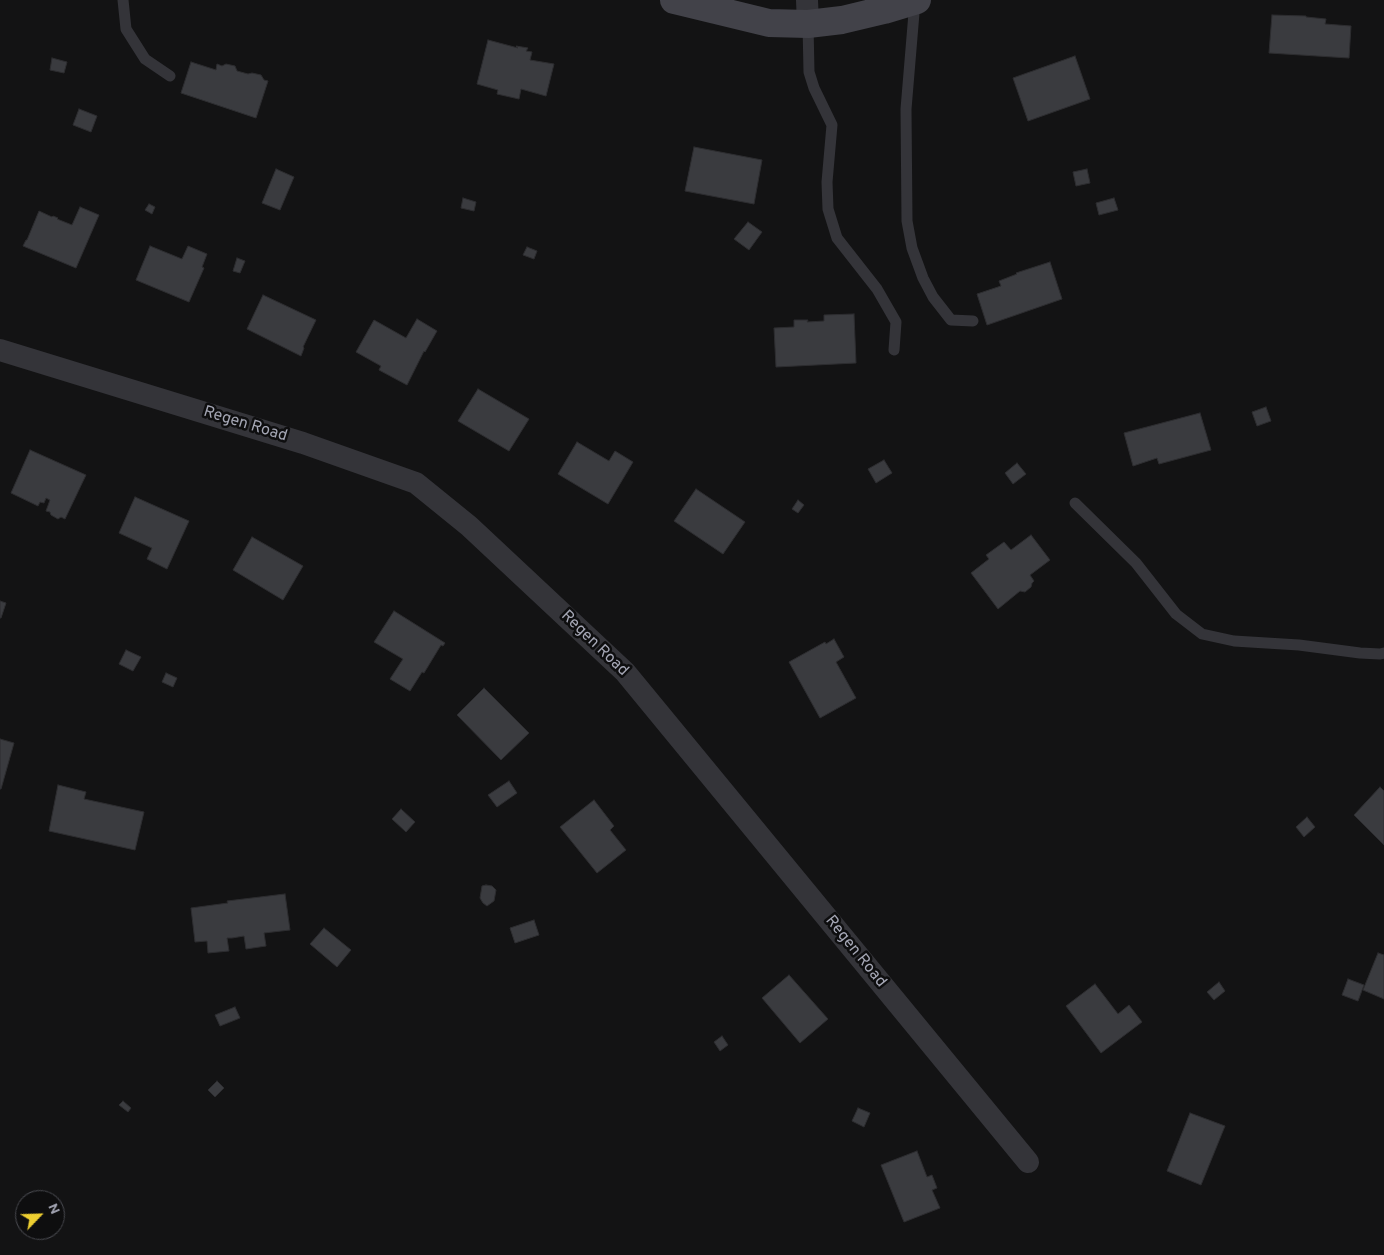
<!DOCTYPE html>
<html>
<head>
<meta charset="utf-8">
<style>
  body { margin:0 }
  #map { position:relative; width:1384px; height:1255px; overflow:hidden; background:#131314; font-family:Overpass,sans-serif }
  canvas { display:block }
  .north { position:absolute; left:15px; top:1190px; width:50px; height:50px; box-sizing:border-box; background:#0e0e0f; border:1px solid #4a4b51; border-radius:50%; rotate:66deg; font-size:14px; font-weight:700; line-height:20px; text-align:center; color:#a5a7b5 }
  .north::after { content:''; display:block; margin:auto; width:18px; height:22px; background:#eecf31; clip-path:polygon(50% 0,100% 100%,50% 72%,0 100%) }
</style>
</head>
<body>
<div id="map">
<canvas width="1384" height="1255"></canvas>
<div class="north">N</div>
</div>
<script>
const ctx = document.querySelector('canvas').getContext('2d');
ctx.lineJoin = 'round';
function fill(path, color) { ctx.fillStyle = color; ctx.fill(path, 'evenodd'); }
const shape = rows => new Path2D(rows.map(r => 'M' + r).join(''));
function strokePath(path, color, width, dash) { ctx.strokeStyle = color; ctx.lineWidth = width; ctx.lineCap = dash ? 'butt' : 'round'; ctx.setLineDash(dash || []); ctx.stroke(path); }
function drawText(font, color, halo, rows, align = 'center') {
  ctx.font = font + ' Overpass,sans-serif'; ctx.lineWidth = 5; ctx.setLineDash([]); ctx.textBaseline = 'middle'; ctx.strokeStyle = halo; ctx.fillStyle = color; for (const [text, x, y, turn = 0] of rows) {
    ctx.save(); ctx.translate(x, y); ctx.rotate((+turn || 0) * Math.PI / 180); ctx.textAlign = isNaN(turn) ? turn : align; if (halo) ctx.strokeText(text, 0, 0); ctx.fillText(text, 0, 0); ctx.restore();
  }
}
const building = shape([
  [1272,15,1306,16,1306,17,1326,19,1325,24,1351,26,1349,58,1269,53,1272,15],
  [488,40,518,48,516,46,528,48,526,51,532,52,530,60,554,64,546,96,521,89,519,99,497,94,498,90,477,84,488,40],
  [1075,56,1090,99,1028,121,1013,78,1075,56],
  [52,58,67,62,64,73,50,70,52,58],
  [191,62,216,70,217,64,222,66,226,64,235,66,237,71,248,74,252,73,261,75,264,80,268,81,256,118,181,93,191,62],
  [79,109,97,116,91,132,73,125,79,109],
  [694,147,762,160,754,204,685,191,694,147],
  [276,169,294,177,280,210,262,203,276,169],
  [1087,169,1090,183,1076,186,1073,172,1087,169],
  [463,198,476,202,474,211,461,208,463,198],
  [1114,198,1118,210,1099,215,1096,203,1114,198],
  [149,204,155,207,152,214,145,210,149,204],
  [80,207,99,215,76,268,23,246,26,240,27,240,39,211,52,217,53,216,58,218,57,219,72,225,80,207],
  [748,222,762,232,749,250,734,239,748,222],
  [150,246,182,259,188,246,207,254,202,267,204,268,189,302,136,280,150,246],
  [527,247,537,251,534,259,523,255,527,247],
  [237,258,245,261,240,273,233,271,237,258],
  [1050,262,1062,299,987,325,977,294,1001,286,999,281,1017,274,1016,273,1050,262],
  [263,295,316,320,303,347,304,348,301,356,247,329,263,295],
  [854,314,856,363,776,367,774,328,794,327,794,320,808,320,807,322,824,321,824,315,854,314],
  [417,319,437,331,425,352,424,351,407,385,379,370,381,366,356,352,374,320,406,338,417,319],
  [478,389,529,419,509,451,458,421,478,389],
  [1266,407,1271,421,1257,426,1252,412,1266,407],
  [1200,413,1211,450,1159,464,1157,458,1133,466,1124,433,1200,413],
  [577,442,609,461,615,451,633,462,608,504,558,474,577,442],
  [30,450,86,475,65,519,61,517,58,519,51,515,50,512,46,511,50,500,46,498,44,503,40,502,38,506,11,493,30,450],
  [884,460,892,473,876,483,868,469,884,460],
  [1017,463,1026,474,1013,484,1005,473,1017,463],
  [696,489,745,522,723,554,674,521,696,489],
  [135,497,189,521,167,569,147,559,152,548,119,533,135,497],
  [798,500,804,505,798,513,792,509,798,500],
  [1031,535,1050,560,1030,575,1034,581,1032,583,1031,587,1025,592,1020,591,998,609,971,573,989,559,986,555,1004,542,1011,550,1031,535],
  [252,537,303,566,283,600,233,570,252,537],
  [0,601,6,603,1,618,0,618,0,601],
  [394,611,445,643,443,646,441,645,424,673,422,672,410,691,390,679,403,659,374,642,394,611],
  [834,639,844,657,836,662,856,698,820,718,789,662,825,642,826,644,834,639],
  [126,650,141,657,133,671,119,664,126,650],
  [166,673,177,678,173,687,162,682,166,673],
  [484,688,529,733,501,760,457,715,484,688],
  [0,739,14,743,1,789,0,789,0,739],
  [509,781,517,793,497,807,488,795,509,781],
  [58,785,86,792,84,799,144,812,135,850,49,831,58,785],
  [1380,787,1384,791,1384,845,1354,815,1380,787],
  [594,800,614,826,610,830,626,850,597,873,560,827,594,800],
  [401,809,415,822,406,832,392,819,401,809],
  [1307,817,1315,827,1304,837,1296,827,1307,817],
  [486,885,492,886,496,890,494,901,487,906,483,903,480,898,482,886,486,885],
  [285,894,290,930,264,933,266,946,246,949,244,936,232,938,227,938,229,951,208,953,207,941,195,942,191,908,228,903,227,901,285,894],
  [534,920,539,935,515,943,510,928,534,920],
  [324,928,351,950,337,967,310,944,324,928],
  [1378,953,1384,955,1384,999,1363,990,1378,953],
  [789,975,828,1019,800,1043,762,998,789,975],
  [1348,979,1364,985,1358,1001,1342,995,1348,979],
  [1219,982,1225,991,1214,1000,1207,992,1219,982],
  [1095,984,1118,1014,1129,1005,1142,1022,1101,1053,1066,1006,1095,984],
  [235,1007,240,1018,220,1026,215,1015,235,1007],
  [722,1036,728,1045,720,1051,714,1042,722,1036],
  [217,1081,224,1088,215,1097,208,1090,217,1081],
  [123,1101,131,1108,128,1112,119,1105,123,1101],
  [858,1108,870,1113,864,1127,852,1121,858,1108],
  [1190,1113,1225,1126,1201,1185,1167,1171,1190,1113],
  [917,1151,927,1177,932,1175,937,1188,932,1190,940,1208,904,1222,881,1165,917,1151]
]);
fill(building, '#3a3b3f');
strokePath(building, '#2d2d30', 1);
strokePath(shape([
  [123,0,126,29,145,59,170,76],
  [915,1,906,109,907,221,912,248,923,278,933,297,951,320,973,321],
  [808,24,809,72,814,88,832,125,827,182,828,209,837,238,877,289,896,322,894,350],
  [1075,503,1136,563,1176,614,1202,634,1234,641,1299,645,1360,653,1380,654,1384,653]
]), '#343439', 11);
strokePath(shape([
  [807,0,808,24],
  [0,350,303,443,416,483,469,526,625,672,1028,1162]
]), '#343439', 22);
strokePath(shape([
  [674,0,769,23,808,24,842,20,884,10,917,0]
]), '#424249', 28);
drawText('16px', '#a5a7b5', '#0e0e0f', [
  ["Regen Road",245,425,17],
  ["Regen Road",594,644,44],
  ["Regen Road",855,952,51]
]);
</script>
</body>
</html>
